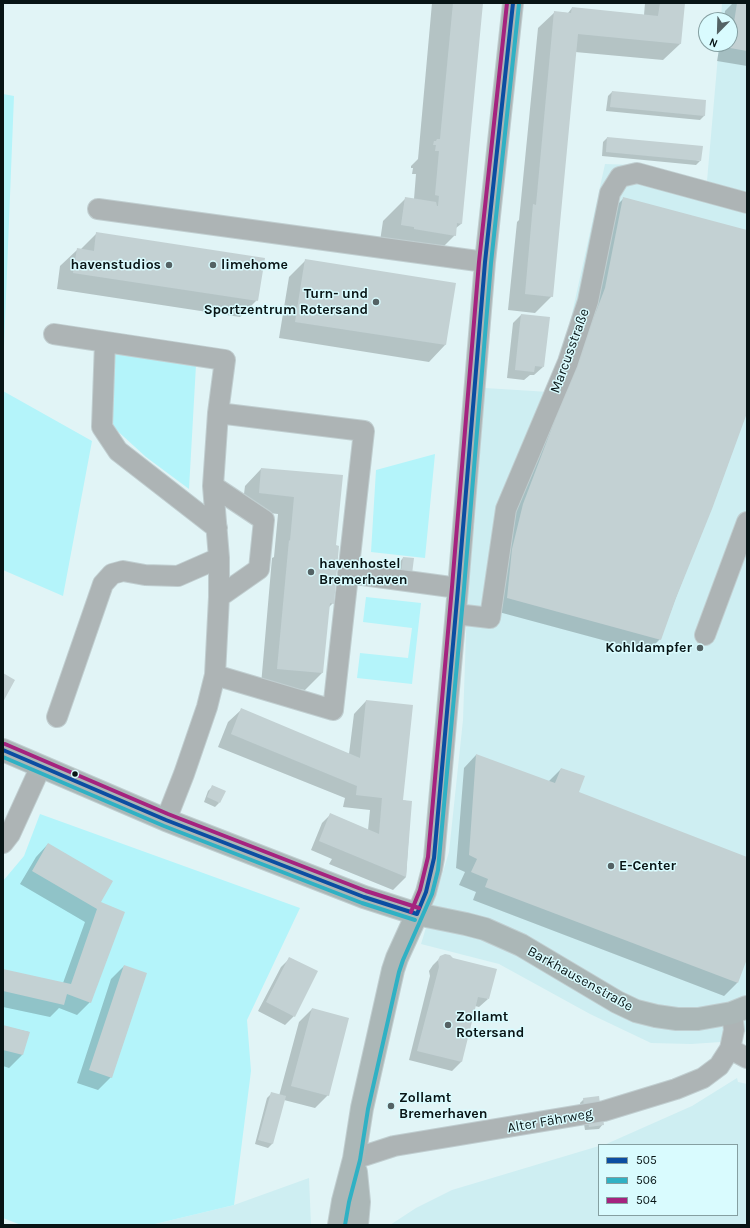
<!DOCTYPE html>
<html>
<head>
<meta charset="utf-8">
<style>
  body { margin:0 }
  #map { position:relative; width:750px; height:1228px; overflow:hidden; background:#e1f4f6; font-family:Karla,sans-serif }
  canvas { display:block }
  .frame { position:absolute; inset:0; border:4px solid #081415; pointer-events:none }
  .legend { position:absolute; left:598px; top:1144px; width:140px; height:72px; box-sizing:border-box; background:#d9fbfe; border:1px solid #859fa1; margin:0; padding:5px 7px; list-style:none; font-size:12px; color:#081415 }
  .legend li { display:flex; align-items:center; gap:8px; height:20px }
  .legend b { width:20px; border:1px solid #859fa1 }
  .north { position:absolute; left:698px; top:12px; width:40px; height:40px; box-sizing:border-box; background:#d9fbfe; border:1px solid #859fa1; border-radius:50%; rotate:203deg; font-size:11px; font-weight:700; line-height:16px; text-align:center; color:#081415 }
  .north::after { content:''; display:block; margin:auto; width:14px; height:18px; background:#546264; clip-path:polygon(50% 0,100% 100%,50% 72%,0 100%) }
</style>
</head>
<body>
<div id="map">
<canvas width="750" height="1228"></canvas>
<div class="frame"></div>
<ul class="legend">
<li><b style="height:5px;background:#0b4ea2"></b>505</li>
<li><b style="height:5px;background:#30b1c4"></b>506</li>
<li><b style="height:5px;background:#a5237f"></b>504</li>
</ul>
<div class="north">N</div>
</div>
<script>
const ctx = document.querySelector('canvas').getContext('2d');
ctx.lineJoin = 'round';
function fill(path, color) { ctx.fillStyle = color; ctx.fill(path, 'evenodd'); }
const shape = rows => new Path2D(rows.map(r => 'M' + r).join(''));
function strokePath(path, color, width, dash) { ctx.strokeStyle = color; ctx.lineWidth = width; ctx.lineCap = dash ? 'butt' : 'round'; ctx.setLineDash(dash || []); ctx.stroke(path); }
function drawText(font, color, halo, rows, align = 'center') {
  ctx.font = font + ' Karla,sans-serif'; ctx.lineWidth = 3; ctx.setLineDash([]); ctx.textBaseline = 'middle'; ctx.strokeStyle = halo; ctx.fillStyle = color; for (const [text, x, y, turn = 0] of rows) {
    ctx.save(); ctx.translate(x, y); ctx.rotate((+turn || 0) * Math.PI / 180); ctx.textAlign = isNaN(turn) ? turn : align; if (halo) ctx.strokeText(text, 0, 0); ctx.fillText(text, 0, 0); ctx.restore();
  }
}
fill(shape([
  [722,3,747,3,747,1031,721,1042,691,1044,651,1043,590,1014,499,964,421,944,449,852,463,720,467,604,475,518,485,388,549,392,562,359,605,164,635,165,707,181,719,44,730,44,730,20,721,20],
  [737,1078,738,1082,747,1084,747,1225,390,1225,416,1208,452,1190,599,1146,599,1215,737,1215,737,1145,604,1145,692,1106],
  [309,1178,311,1225,151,1225,234,1205]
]), '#ceeef2');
fill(shape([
  [3,94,14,96,3,371],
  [114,352,196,365,189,489,146,457,112,426],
  [3,391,92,441,63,596,3,570],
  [435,454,425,558,371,552,376,470],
  [366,597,421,603,412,684,357,678,360,653,408,658,412,628,363,622],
  [40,814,300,908,247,1020,251,1071,234,1205,151,1225,21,1225,3,1218,3,881,24,856]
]), '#b4f4fa');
fill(shape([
  [432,3,482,3,461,224,456,228,455,235,432,258,379,248,383,221,406,198,414,199,416,174,412,174,413,168,411,168,411,166,418,159],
  [645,3,684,3,680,44,663,60,575,52,552,296,535,313,508,310,517,222,519,220,538,28,555,12,568,13,572,8,644,15],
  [733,3,747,3,747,66,717,61,720,44,730,44,730,20,724,20,725,11],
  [612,92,705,101,704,116,700,120,606,111,608,96],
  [607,138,700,161,696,165,602,156,603,142],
  [624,198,747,231,747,411,660,639,647,652,495,611,499,563,611,211],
  [97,233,257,300,240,317,57,289,60,266,77,250,80,250],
  [306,260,455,284,445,345,429,362,279,338,289,277],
  [521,315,543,367,534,375,530,375,524,380,507,378,513,323],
  [261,469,341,476,335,546,333,603,328,608,322,673,305,690,261,685,272,558,274,557,278,514,242,510,245,486],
  [403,558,412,559,397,577,399,563],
  [366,701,402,800,411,802,406,877,393,890,329,864,332,859,311,850,322,823,330,815,368,830,370,810,343,807,345,798,218,747,228,722,241,710,349,754,354,714],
  [476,755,548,782,561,769,577,793,747,858,747,956,737,983,724,996,473,900,476,892,459,885,465,872,456,868,464,768],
  [212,787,219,803,215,807,204,802,208,791],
  [48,844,100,903,90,1002,77,1015,59,1008,50,1017,3,1007,3,970,63,983,85,922,20,884,36,857],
  [442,956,488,999,479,1007,475,1006,461,1062,452,1071,409,1060,430,976,429,971,433,965],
  [290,958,316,972,294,1016,285,1025,258,1011,281,967],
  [124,966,111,1077,98,1090,77,1083,111,979],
  [312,1009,328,1095,315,1108,284,1100,272,1144,268,1148,255,1144,267,1098,271,1094,279,1096,299,1022],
  [3,1026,29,1032,22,1055,9,1068,3,1066],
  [598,1097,581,1110,580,1103,584,1099],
  [588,1120,603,1124,599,1129,585,1130,584,1124]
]), '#0003');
fill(shape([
  [453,3,483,3,462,224,457,223,456,236,414,229,414,227,401,225,405,197,436,202,437,206,438,206,439,196,435,195,439,151,435,151,436,145,433,145,434,141,436,141,437,139,440,139],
  [660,3,685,3,681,44,578,34,553,297,525,294,533,204,536,205,554,11,571,13,572,7,658,16],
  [737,3,747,3,747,51,730,48],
  [612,91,706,100,705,116,610,107],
  [607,137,703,146,701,161,606,152],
  [623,197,747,230,747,413,712,509,676,598,661,640,507,598,512,549,523,504,605,288],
  [96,232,265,258,258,301,73,273,77,248,94,251],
  [305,259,456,283,446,345,295,322],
  [521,314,550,317,544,367,535,366,534,372,515,370],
  [261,468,343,475,336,545,339,546,334,604,330,603,323,673,277,669,289,540,290,541,294,497,259,493],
  [403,557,414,558,412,574,401,573],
  [3,673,15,680,3,702],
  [366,700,413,705,403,800,412,801,406,877,319,841,330,813,379,834,382,798,356,795,357,786,231,734,241,708,360,758],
  [476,754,555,783,561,768,585,776,579,792,747,857,747,959,738,983,485,887,488,879,471,872,477,859,469,855],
  [212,785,226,791,220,803,207,797],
  [48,843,113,881,101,902,125,912,91,1003,67,994,64,1005,3,991,3,969,71,984,97,909,32,871],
  [445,954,450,955,453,958,497,969,489,999,478,997,462,1062,417,1051,439,967,438,960,440,956],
  [289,957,318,971,295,1017,266,1002],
  [124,965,147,973,112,1078,89,1070],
  [312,1008,349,1018,329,1096,291,1086],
  [3,1025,30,1032,23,1055,3,1050],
  [271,1092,286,1096,273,1144,258,1140],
  [599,1096,600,1104,584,1106,583,1098],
  [603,1117,604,1125,589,1127,588,1119]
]), '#c3d1d3');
const minor = shape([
  [98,209,485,262],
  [54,334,225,360,218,413,213,486,219,558,219,597,215,675,207,707,184,774,166,820],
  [105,342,102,427,118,451,217,528],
  [213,486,264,520,259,569,219,597],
  [348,573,458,588],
  [456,614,490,618,506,509,568,362,588,301,610,193,620,177,637,173,747,203],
  [705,635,747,522],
  [215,675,333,710,364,431,218,413],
  [57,717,103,584,112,574,123,571,145,575,178,576,219,558],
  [3,843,10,834,41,766],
  [417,914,426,892,432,869,434,858,458,588,485,262,513,3],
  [730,1049,747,1058],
  [354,1159,394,1146,604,1111,676,1089,703,1078,719,1066,730,1049,734,1030,732,1013]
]);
const major = shape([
  [3,750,166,820,364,897,417,914,466,924,485,929,521,945,617,1002,636,1011,656,1016,677,1019,698,1019,732,1013,747,1007],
  [356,1172,359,1202,357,1225],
  [339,1225,343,1201,354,1159,362,1108,393,970,397,958,417,914]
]);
strokePath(minor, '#c0ced0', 22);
strokePath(major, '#c0ced0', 24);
strokePath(minor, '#adb4b5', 20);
strokePath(major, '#abb7b7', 22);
strokePath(shape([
  [3,750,166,820,364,897,417,914],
  [417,914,426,892,434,858,458,588,485,262,513,3]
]), '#0b4ea2', 4);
strokePath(shape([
  [3,757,164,826,362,903,415,920],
  [345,1225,349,1202,360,1160,368,1109,399,972,403,960,432,894,438,870,464,588,491,263,519,4]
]), '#30b1c4', 4);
strokePath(shape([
  [5,744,168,814,366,891,419,908],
  [411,912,420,890,428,857,452,587,479,262,507,3]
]), '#a5237f', 4);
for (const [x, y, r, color] of [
  [169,265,4,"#546264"],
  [213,265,4,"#546264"],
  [376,302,4,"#546264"],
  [311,572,4,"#546264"],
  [700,648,4,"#546264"],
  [75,774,3.5,"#081415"],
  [611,866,4,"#546264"],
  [448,1025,4,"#546264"],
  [391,1106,4,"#546264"]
]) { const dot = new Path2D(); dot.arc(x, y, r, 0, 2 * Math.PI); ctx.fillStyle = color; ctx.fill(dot); strokePath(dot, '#d9fbfe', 1.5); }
drawText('bold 14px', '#081415', '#d9fbfe', [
  ["havenstudios",161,265,"right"],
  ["limehome",221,265],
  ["Turn- und",368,294,"right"],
  ["Sportzentrum Rotersand",368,310,"right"],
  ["havenhostel",319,564],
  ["Bremerhaven",319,580],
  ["Kohldampfer",692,648,"right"],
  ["E-Center",619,866],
  ["Zollamt",456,1017],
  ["Rotersand",456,1033],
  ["Zollamt",399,1098],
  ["Bremerhaven",399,1114]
], 'left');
drawText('14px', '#081415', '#d9fbfe', [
  ["Marcusstraße",570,351,-70],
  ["Barkhausenstraße",580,979,29],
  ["Alter Fährweg",550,1121,-10]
]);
</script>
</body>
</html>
